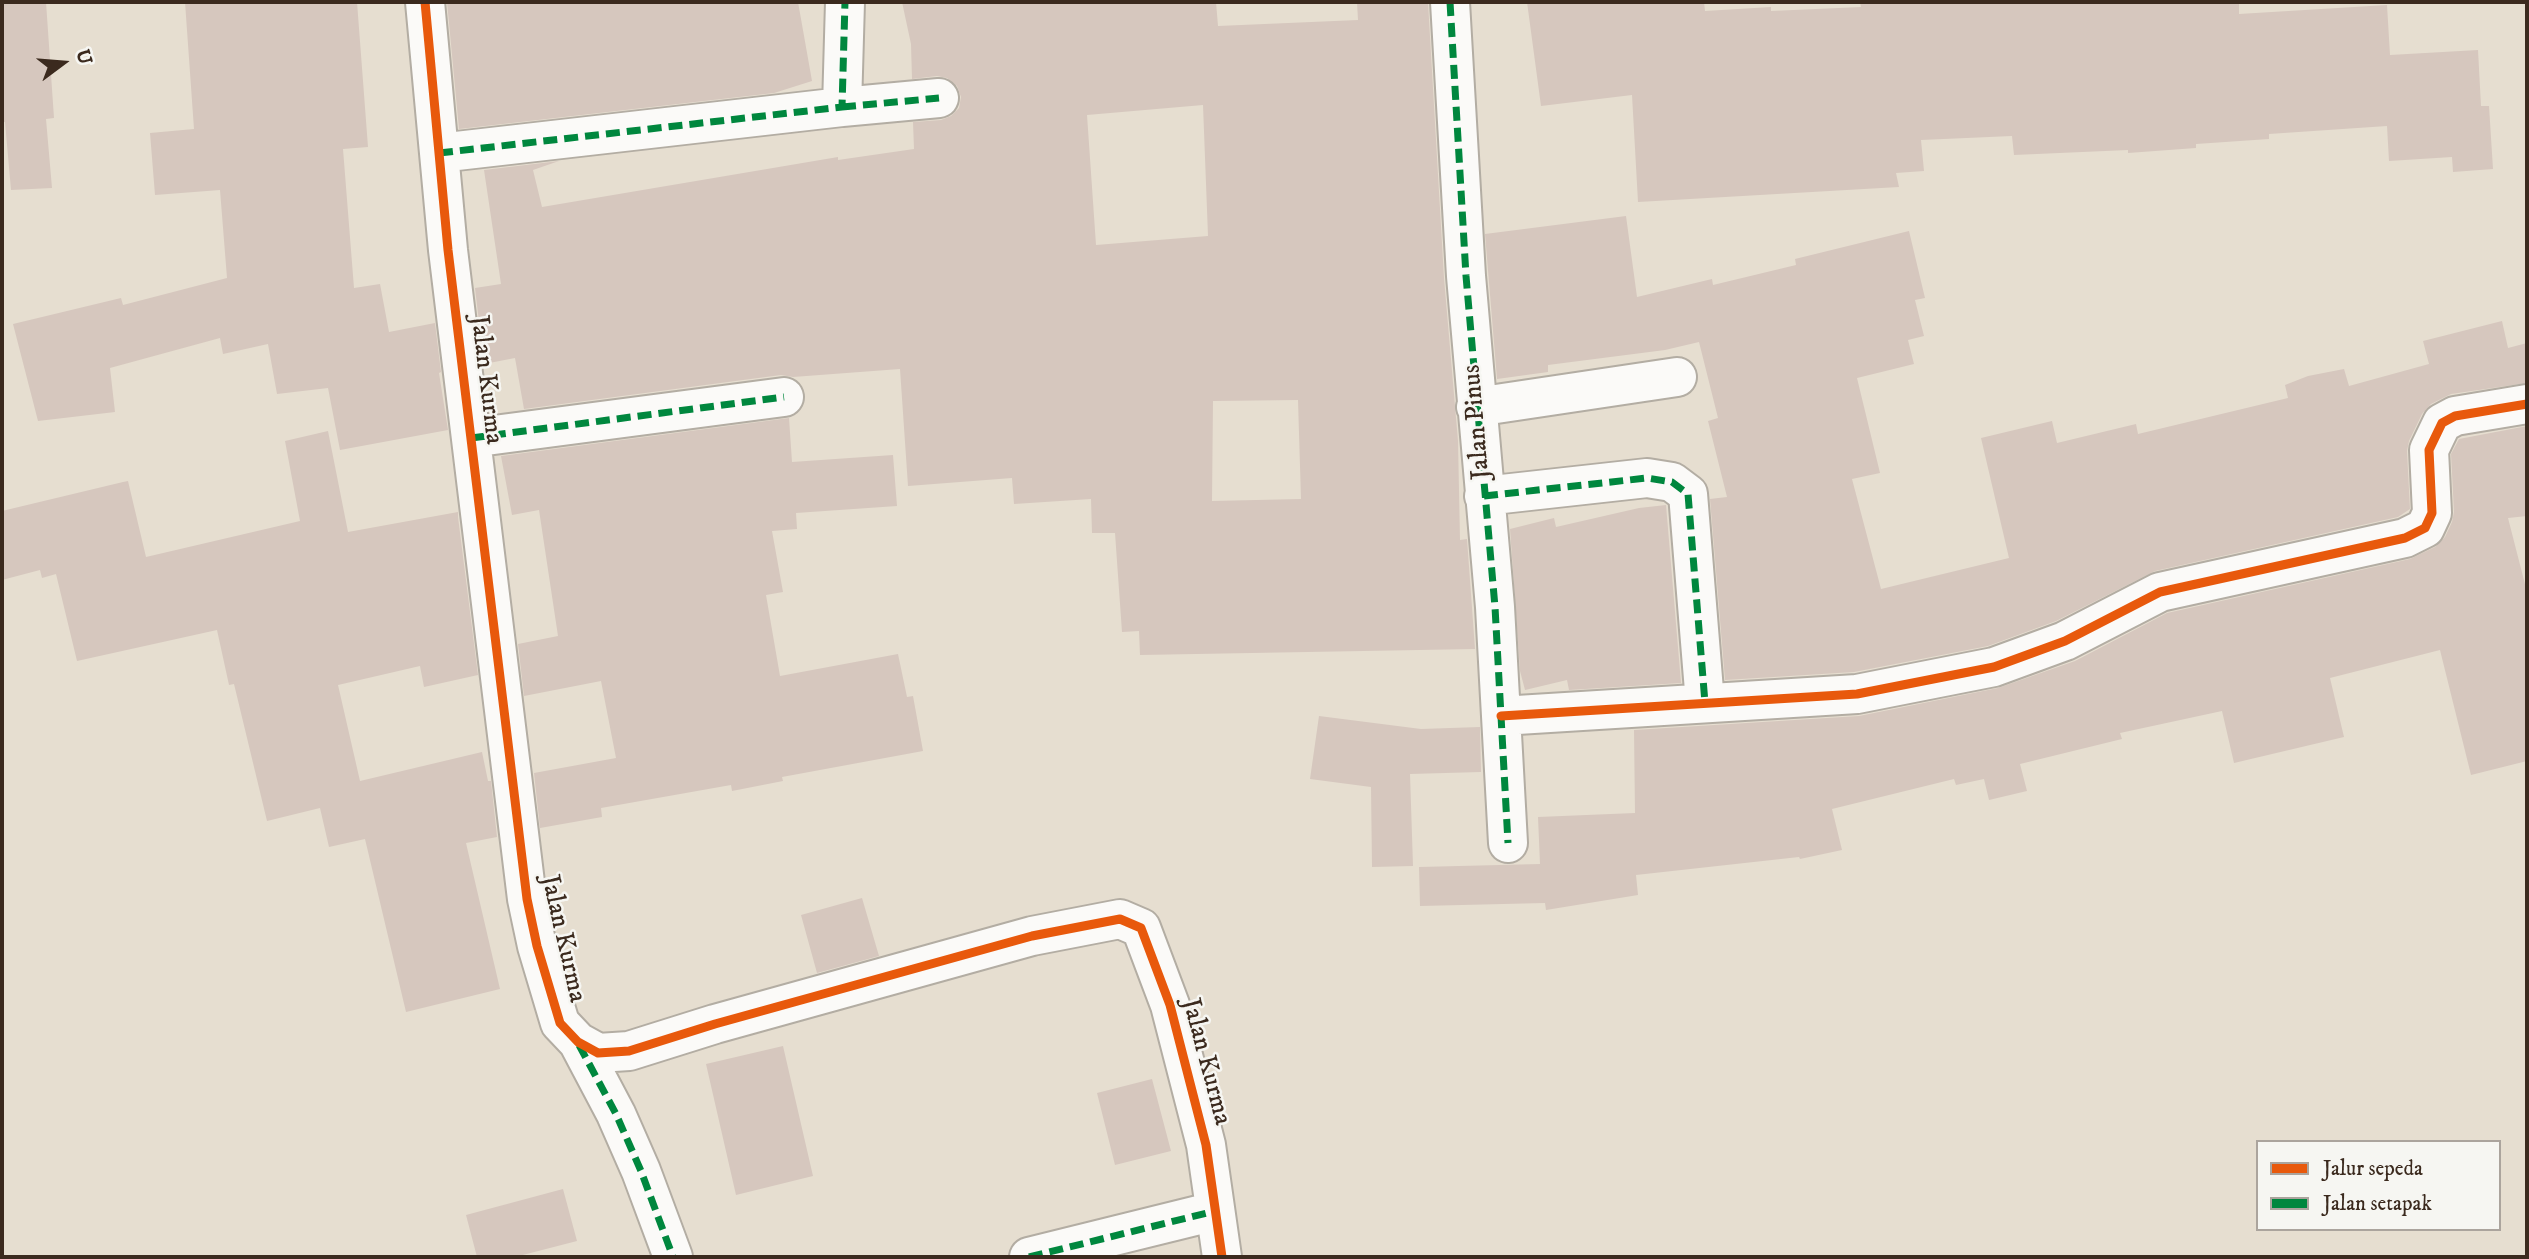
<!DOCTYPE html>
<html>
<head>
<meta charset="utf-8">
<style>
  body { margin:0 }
  #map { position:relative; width:2529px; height:1259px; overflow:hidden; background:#e6ded0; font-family:"IM FELL DW Pica",serif }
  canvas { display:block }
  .frame { position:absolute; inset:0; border:4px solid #3b2a1e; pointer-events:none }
  .legend { position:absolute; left:2256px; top:1140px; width:245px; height:91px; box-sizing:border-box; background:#f6f6f2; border:2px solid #aba49d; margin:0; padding:9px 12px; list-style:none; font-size:21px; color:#3b2a1e }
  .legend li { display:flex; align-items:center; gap:14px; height:35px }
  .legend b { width:35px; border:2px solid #aba49d }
  .north { position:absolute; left:28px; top:28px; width:70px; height:70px; -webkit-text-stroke:5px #f6f6f2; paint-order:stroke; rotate:74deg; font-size:19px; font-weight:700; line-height:28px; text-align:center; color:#3b2a1e }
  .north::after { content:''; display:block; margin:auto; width:24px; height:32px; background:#3b2a1e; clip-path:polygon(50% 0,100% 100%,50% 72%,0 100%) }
</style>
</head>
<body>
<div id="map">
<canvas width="2529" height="1259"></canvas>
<div class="frame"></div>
<ul class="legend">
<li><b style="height:9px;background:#e8590c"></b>Jalur sepeda</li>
<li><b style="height:9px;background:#00873e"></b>Jalan setapak</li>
</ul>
<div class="north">U</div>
</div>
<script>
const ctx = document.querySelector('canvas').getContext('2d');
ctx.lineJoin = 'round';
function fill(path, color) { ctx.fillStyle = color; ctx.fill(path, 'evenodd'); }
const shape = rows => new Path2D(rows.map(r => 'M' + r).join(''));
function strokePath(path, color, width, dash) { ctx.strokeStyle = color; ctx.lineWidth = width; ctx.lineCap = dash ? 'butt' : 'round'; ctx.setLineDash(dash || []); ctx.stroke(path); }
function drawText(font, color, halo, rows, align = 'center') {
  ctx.font = font + ' "IM FELL DW Pica",serif'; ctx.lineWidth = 5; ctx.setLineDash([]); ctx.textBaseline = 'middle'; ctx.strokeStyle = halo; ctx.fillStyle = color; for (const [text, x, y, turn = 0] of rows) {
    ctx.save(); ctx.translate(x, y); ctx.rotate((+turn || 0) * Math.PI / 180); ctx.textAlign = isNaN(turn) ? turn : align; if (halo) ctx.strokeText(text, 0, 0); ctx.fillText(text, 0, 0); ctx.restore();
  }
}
fill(shape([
  [2,2,46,2,54,118,46,119,52,188,11,190,5,122,2,122],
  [185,2,357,2,368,147,343,149,354,288,380,284,389,332,435,323,441,372,439,373,448,430,340,450,328,388,277,394,268,344,223,354,220,338,110,368,115,412,38,421,13,324,121,298,123,305,227,278,220,190,155,195,150,133,194,129],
  [447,2,798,2,812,81,774,93,459,129],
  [902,2,1216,2,1218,26,1358,20,1357,2,1428,2,1444,278,1458,441,1460,540,1467,539,1475,649,1140,655,1139,631,1122,632,1115,533,1092,533,1091,499,1014,504,1012,478,908,486,900,369,793,377,781,375,524,409,515,358,484,364,475,288,501,284,484,170,559,161,533,170,542,207,838,157,838,160,914,149,913,122,941,120,951,116,959,108,961,97,957,86,947,78,937,76,912,79,911,44],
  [1203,105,1208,236,1096,245,1087,115],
  [1298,400,1301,499,1212,501,1213,401],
  [1527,2,1704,2,1705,11,1771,7,1771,11,1861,7,1860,2,2239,2,2239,14,2387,5,2390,55,2478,50,2481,106,2489,106,2493,169,2453,172,2452,157,2389,161,2387,126,2269,134,2269,139,2196,144,2196,148,2128,153,2128,150,2014,155,2012,136,1921,140,1924,171,1896,173,1899,187,1638,202,1632,95,1541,106],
  [1626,216,1637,297,1712,279,1713,285,1796,265,1795,259,1909,231,1925,298,1915,300,1924,336,1908,340,1914,364,1857,378,1880,473,1852,479,1881,589,2009,558,1981,438,2052,421,2057,443,2136,424,2138,434,2288,398,2285,385,2308,376,2344,369,2349,386,2429,364,2423,341,2502,321,2508,348,2527,343,2527,383,2451,394,2431,404,2422,414,2409,441,2407,451,2410,509,2398,517,2155,571,2056,621,1988,646,1854,672,1725,680,1710,499,1727,497,1708,421,1718,418,1699,342,1665,350,1548,365,1548,372,1497,379,1485,234],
  [789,418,792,462,893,455,897,506,796,513,797,529,772,531,783,592,766,595,780,676,898,654,907,697,913,696,923,751,782,777,783,781,732,791,731,785,601,808,602,817,540,828,534,773,616,758,601,681,524,696,518,644,558,636,539,510,512,515,501,456],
  [2527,426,2527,516,2508,518,2527,592,2527,761,2471,775,2440,650,2330,678,2344,737,2234,763,2222,711,2120,733,2122,739,2020,764,2027,791,1989,800,1984,779,1956,785,1954,779,1832,809,1842,850,1800,859,1799,857,1636,875,1638,895,1546,910,1545,903,1420,906,1419,867,1540,864,1538,817,1635,813,1634,730,1859,716,1998,688,2075,661,2167,613,2410,559,2435,547,2445,537,2452,522,2454,512,2451,454,2459,439],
  [328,431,348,532,458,512,458,517,478,675,424,687,420,666,338,685,360,781,482,752,488,781,491,781,497,837,466,843,500,989,406,1012,365,839,329,847,320,808,267,821,234,684,229,685,217,630,77,661,56,574,42,578,40,570,2,580,2,511,123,482,128,481,146,557,300,521,285,441],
  [1666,505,1681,683,1569,690,1567,680,1525,690,1520,671,1510,529,1554,518,1556,527,1639,508],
  [1319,716,1421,729,1480,727,1481,772,1410,774,1413,866,1372,867,1371,787,1310,779],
  [862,898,879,956,817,973,801,915],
  [783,1046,813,1176,736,1195,706,1064],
  [1152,1079,1171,1151,1115,1165,1097,1093],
  [563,1189,577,1241,515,1257,477,1257,466,1215]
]), '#d6c7be');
const street = shape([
  [425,2,448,250,527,899,537,946,560,1023,578,1042,598,1053,629,1051,715,1024,1032,936,1120,919,1141,928,1170,1005,1206,1145,1222,1257],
  [1450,2,1466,276,1495,607,1508,843],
  [842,107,939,98],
  [439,153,842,107,845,2],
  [1476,407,1677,377],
  [471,438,784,397],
  [1484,496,1647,478,1672,482,1688,494,1705,703],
  [1501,716,1857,694,1994,667,2065,641,2160,592,2405,538,2425,528,2432,513,2429,450,2442,423,2455,416,2527,404],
  [578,1042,616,1114,641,1171,673,1257],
  [1029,1257,1215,1211]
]);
strokePath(street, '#b3ada3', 42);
strokePath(street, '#fbfaf8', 38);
strokePath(shape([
  [1450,2,1466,276,1495,607,1508,843],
  [842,107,939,98],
  [439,153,842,107,845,2],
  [471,438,784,397],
  [1484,496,1647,478,1672,482,1688,494,1705,703],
  [579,1045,616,1114,641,1171,673,1257],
  [1029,1257,1215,1211]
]), '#00873e', 7, [14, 7]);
strokePath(shape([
  [425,2,448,250,527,899,537,946,560,1023,578,1042,598,1053,629,1051,715,1024,1032,936,1120,919,1141,928,1170,1005,1206,1145,1222,1257],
  [1501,716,1857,694,1994,667,2065,641,2160,592,2405,538,2425,528,2432,513,2429,450,2442,423,2455,416,2527,404]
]), '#e8590c', 9);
drawText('26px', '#3b2a1e', '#f6f6f2', [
  ["Jalan Kurma",485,380,83],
  ["Jalan Pinus",1478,422,-95],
  ["Jalan Kurma",562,939,77],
  ["Jalan Kurma",1205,1062,75]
]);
</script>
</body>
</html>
